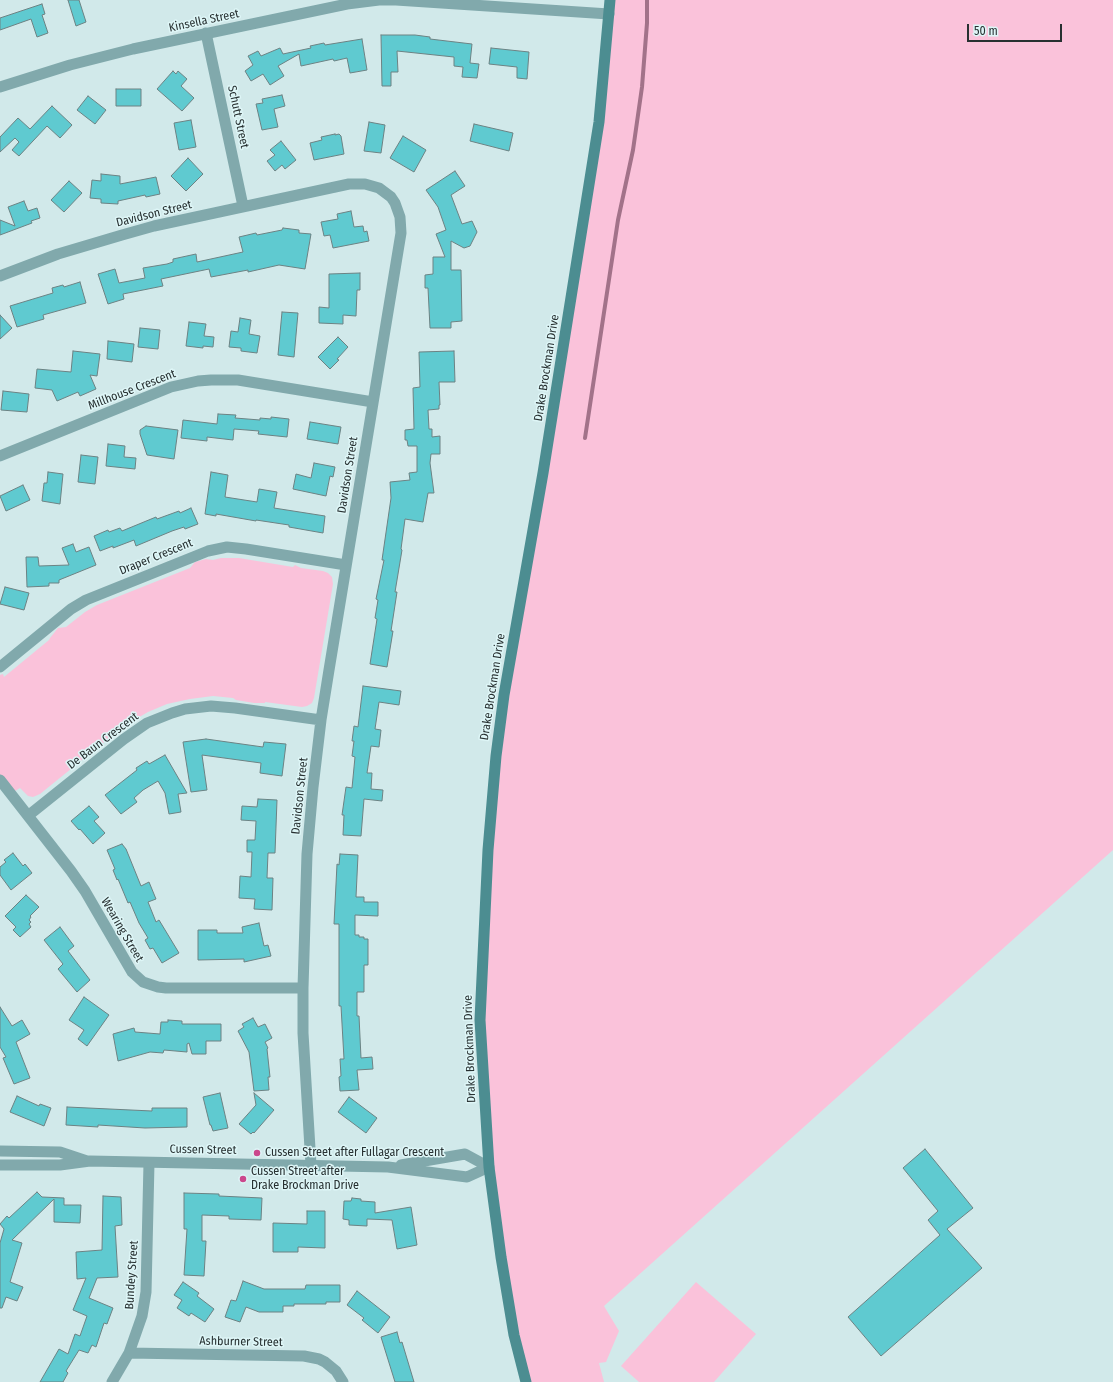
<!DOCTYPE html>
<html>
<head>
<meta charset="utf-8">
<style>
  body { margin:0 }
  #map { position:relative; width:1113px; height:1382px; overflow:hidden; background:#d1e9ea; font-family:"Fira Sans Condensed",sans-serif }
  canvas { display:block }
  .scale { position:absolute; left:967px; top:24px; width:95px; height:18px; box-sizing:border-box; border:2px solid #273031; border-top:0; padding-left:5px; font-size:12px; line-height:14px; white-space:nowrap; color:#273031; -webkit-text-stroke:3px #def6f7; paint-order:stroke }
</style>
</head>
<body>
<div id="map">
<canvas width="1113" height="1382"></canvas>
<div class="scale">50 m</div>
</div>
<script>
const ctx = document.querySelector('canvas').getContext('2d');
ctx.lineJoin = 'round';
function fill(path, color) { ctx.fillStyle = color; ctx.fill(path, 'evenodd'); }
const shape = rows => new Path2D(rows.map(r => 'M' + r).join(''));
function strokePath(path, color, width, dash) { ctx.strokeStyle = color; ctx.lineWidth = width; ctx.lineCap = dash ? 'butt' : 'round'; ctx.setLineDash(dash || []); ctx.stroke(path); }
function drawText(font, color, halo, rows, align = 'center') {
  ctx.font = font + ' "Fira Sans Condensed",sans-serif'; ctx.lineWidth = 3; ctx.setLineDash([]); ctx.textBaseline = 'middle'; ctx.strokeStyle = halo; ctx.fillStyle = color; for (const [text, x, y, turn = 0] of rows) {
    ctx.save(); ctx.translate(x, y); ctx.rotate((+turn || 0) * Math.PI / 180); ctx.textAlign = isNaN(turn) ? turn : align; if (halo) ctx.strokeText(text, 0, 0); ctx.fillText(text, 0, 0); ctx.restore();
  }
}
fill(shape([
  [611,0,1113,0,1113,850,604,1306,619,1331,606,1362,599,1363,604,1382,526,1382,501,1257,480,1020,496,756,581,231],
  [221,558,239,558,293,567,295,565,301,568,323,571,328,573,332,577,333,584,314,698,312,703,307,706,302,707,265,702,265,703,254,703,236,700,233,698,213,696,190,699,167,704,148,712,124,726,40,794,33,797,28,796,20,788,15,791,0,777,0,675,3,674,4,677,49,640,50,638,58,628,66,627,85,612,97,605,190,568,195,562,206,559,213,560],
  [696,1282,756,1334,714,1382,639,1382,621,1366]
]), '#fac2da');
strokePath(shape([
  [585,438,618,220,633,150,642,87,647,23,647,0]
]), '#a27289', 4);
const building = shape([
  [68,0,79,0,86,22,76,26,68,0],
  [42,4,45,14,42,15,48,33,37,37,31,19,0,30,0,18,42,4],
  [381,35,415,35,430,37,430,39,472,44,470,63,479,64,477,78,462,77,463,67,454,66,454,57,397,51,398,72,391,72,391,86,382,86,381,35],
  [362,39,367,70,350,73,347,58,334,61,333,59,301,66,299,54,278,66,284,76,270,85,263,74,251,81,245,71,253,65,248,56,258,51,261,56,280,48,283,54,311,48,310,46,324,43,325,45,362,39],
  [491,48,529,52,527,79,517,78,517,67,489,64,491,48],
  [173,71,176,74,178,71,187,79,181,86,194,98,182,111,157,89,173,71],
  [116,89,141,89,141,106,116,106,116,89],
  [282,95,285,106,274,109,278,127,262,130,256,104,263,103,262,99,282,95],
  [88,96,106,110,95,124,77,110,88,96],
  [52,106,72,125,60,138,47,126,19,156,12,150,19,142,15,138,0,152,0,137,18,118,30,129,52,106],
  [191,120,196,147,179,150,174,123,191,120],
  [369,122,385,125,381,153,364,151,369,122],
  [474,124,513,133,509,151,470,141,474,124],
  [335,134,335,135,339,134,341,136,344,154,314,160,310,143,322,140,321,137,335,134],
  [403,136,426,150,414,172,390,158,403,136],
  [281,141,296,160,285,169,282,165,275,171,267,161,275,155,270,150,281,141],
  [188,158,203,174,186,191,171,176,188,158],
  [455,171,465,186,451,195,462,224,472,221,477,232,470,246,464,248,451,241,451,270,461,270,462,321,451,322,451,328,430,328,428,288,425,288,425,275,433,274,433,257,445,257,436,234,446,230,438,207,426,190,455,171],
  [101,174,120,176,120,184,156,177,160,194,146,197,145,195,118,201,118,204,101,203,101,199,90,198,92,180,101,181,101,174],
  [69,181,82,193,64,212,51,200,69,181],
  [24,201,28,211,37,208,40,218,31,221,32,223,0,235,0,220,15,226,8,207,24,201],
  [351,211,354,227,363,226,364,232,367,231,369,241,333,248,330,235,324,236,321,222,338,219,337,214,351,211],
  [283,228,299,230,299,233,311,234,305,269,279,265,248,272,248,270,211,277,209,269,161,279,163,286,123,294,124,299,108,304,98,274,115,269,119,283,145,278,143,268,167,264,173,262,173,259,196,254,197,262,243,252,239,237,256,233,257,235,282,230,283,228],
  [360,273,360,290,357,290,356,316,343,315,343,324,319,323,319,307,329,308,329,274,360,273],
  [80,282,86,303,43,315,44,319,17,327,10,306,53,293,52,288,63,285,64,287,80,282],
  [282,312,298,313,294,357,278,355,282,312],
  [0,315,12,328,0,339,0,315],
  [240,318,251,320,249,334,260,336,257,353,241,351,241,348,229,347,231,331,238,332,240,318],
  [189,322,206,324,204,336,214,337,213,347,203,346,203,348,186,346,189,322],
  [140,328,160,330,158,349,138,347,140,328],
  [338,337,348,347,337,359,339,360,330,369,318,357,338,337],
  [108,341,134,344,132,362,107,359,108,341],
  [73,351,100,354,97,376,90,375,96,389,80,396,78,392,57,401,52,390,35,388,37,369,71,372,73,351],
  [454,351,455,382,439,382,440,405,439,405,439,409,428,410,429,429,432,429,432,437,440,436,440,454,431,454,430,463,434,493,428,493,423,522,405,519,401,549,402,550,395,592,397,592,391,631,393,631,387,667,370,664,377,619,375,618,378,600,376,599,384,560,382,560,391,498,390,482,410,480,409,473,417,472,417,446,408,446,407,440,405,440,405,430,414,429,413,388,420,387,419,352,454,351],
  [3,391,29,394,27,412,1,410,3,391],
  [218,414,236,415,235,418,260,420,260,418,271,419,271,417,289,419,287,437,258,434,259,431,234,429,233,440,207,437,207,441,181,438,183,420,217,424,218,414],
  [310,422,341,427,338,444,307,439,310,422],
  [146,426,178,430,174,459,147,455,140,434,140,430,146,426],
  [108,444,125,446,124,457,136,458,135,469,106,466,108,444],
  [81,455,98,457,95,484,78,482,81,455],
  [314,463,335,467,333,477,330,476,326,496,293,489,296,474,311,478,314,463],
  [48,472,63,474,60,504,42,501,44,483,47,483,48,472],
  [211,472,228,475,225,497,257,502,259,489,277,492,274,508,325,516,323,533,289,527,289,525,256,520,256,521,216,514,216,516,205,514,211,472],
  [23,485,30,500,6,511,0,496,23,485],
  [191,508,198,524,185,529,184,527,172,531,136,546,134,540,113,548,113,546,100,551,94,536,108,530,109,532,120,528,122,531,156,517,157,519,179,511,180,513,191,508],
  [73,544,76,552,89,547,96,565,59,580,59,583,49,583,49,586,27,587,26,557,38,557,39,566,69,565,62,548,73,544],
  [5,587,29,593,24,610,0,604,5,587],
  [363,686,401,691,399,705,379,702,375,729,381,730,379,747,371,746,367,773,372,773,371,789,383,790,382,801,364,799,361,836,343,835,344,815,342,815,346,787,352,788,355,757,352,756,354,741,352,741,354,726,358,727,363,686],
  [206,739,263,747,264,742,286,744,282,776,260,773,261,763,202,755,207,790,191,792,183,742,206,739],
  [165,755,187,793,178,794,181,812,169,814,165,793,158,781,143,790,134,798,137,802,121,814,105,795,137,770,136,768,147,761,149,764,165,755],
  [258,799,277,800,275,853,268,853,267,878,273,878,272,910,254,909,255,899,239,898,240,876,251,877,252,852,247,852,247,840,255,840,256,821,241,820,242,806,257,807,258,799],
  [89,806,99,817,94,821,105,833,93,844,80,829,79,830,71,821,89,806],
  [122,844,126,849,141,886,149,882,156,899,148,902,156,922,159,920,179,953,162,963,153,948,150,949,145,940,148,938,139,923,130,902,128,903,118,879,117,880,113,870,115,869,107,850,122,844],
  [13,853,23,866,25,864,32,873,11,890,0,875,0,867,6,862,4,860,13,853],
  [340,854,358,855,356,897,364,897,364,902,378,902,378,916,355,915,355,935,359,935,359,937,364,937,364,939,368,939,368,965,364,965,364,992,357,992,357,1016,359,1016,361,1058,372,1057,373,1069,357,1070,359,1090,340,1091,339,1077,341,1076,340,1059,344,1059,341,1006,339,1006,339,924,334,924,337,864,339,865,340,854],
  [26,895,39,907,30,916,31,917,29,920,31,922,29,924,31,927,20,937,13,930,16,927,5,916,26,895],
  [259,923,264,946,268,945,271,956,244,962,244,959,198,960,198,930,217,930,217,933,243,933,242,927,259,923],
  [60,927,74,946,68,951,90,980,77,992,58,969,63,964,44,940,60,927],
  [84,997,109,1015,87,1046,78,1039,84,1030,69,1020,84,997],
  [0,1007,12,1026,22,1020,30,1034,16,1042,30,1078,14,1084,3,1058,6,1057,0,1047,0,1007],
  [253,1018,258,1027,265,1024,272,1038,265,1042,268,1048,267,1049,270,1077,268,1077,269,1090,254,1091,249,1052,238,1031,244,1027,242,1024,253,1018],
  [168,1020,182,1021,182,1024,221,1024,221,1041,206,1041,206,1054,192,1054,189,1043,187,1044,187,1052,164,1050,163,1053,150,1052,118,1061,113,1034,134,1028,135,1032,160,1034,161,1022,168,1022,168,1020],
  [220,1093,228,1128,213,1131,211,1125,210,1125,203,1097,220,1093],
  [254,1093,274,1110,254,1133,253,1132,251,1134,239,1124,256,1105,254,1093],
  [17,1096,39,1106,40,1104,51,1108,44,1126,10,1112,17,1096],
  [349,1097,377,1118,366,1133,338,1112,349,1097],
  [67,1107,152,1111,152,1108,187,1108,187,1127,145,1128,98,1125,98,1127,66,1125,67,1107],
  [925,1149,973,1208,947,1229,982,1268,881,1356,848,1317,940,1235,928,1220,938,1211,903,1168,925,1149],
  [37,1192,42,1197,64,1198,64,1205,81,1205,80,1223,54,1222,54,1199,12,1240,22,1243,10,1282,23,1287,17,1301,6,1297,2,1308,0,1308,0,1243,4,1229,0,1224,7,1216,9,1218,37,1192],
  [184,1193,219,1194,219,1196,262,1198,261,1220,229,1219,229,1216,202,1215,202,1241,206,1241,204,1276,184,1275,187,1229,184,1229,184,1193],
  [103,1196,121,1197,122,1225,115,1226,118,1277,97,1278,89,1298,113,1308,107,1324,104,1323,96,1347,92,1345,88,1353,79,1350,66,1371,68,1373,63,1382,40,1382,59,1349,68,1354,75,1334,80,1336,87,1316,73,1310,86,1278,77,1279,76,1252,102,1250,103,1196],
  [352,1198,361,1199,361,1201,375,1202,375,1213,411,1207,417,1245,397,1249,392,1220,367,1219,367,1226,349,1225,349,1220,343,1219,344,1201,351,1201,352,1198],
  [307,1211,325,1211,325,1248,298,1247,298,1252,273,1252,273,1223,307,1224,307,1211],
  [243,1281,264,1289,305,1289,306,1285,340,1285,340,1302,326,1302,326,1304,294,1304,294,1306,283,1306,283,1312,259,1312,246,1307,240,1322,225,1317,231,1300,236,1301,243,1281],
  [183,1282,199,1293,197,1296,214,1309,205,1322,191,1313,189,1316,177,1308,182,1300,174,1295,183,1282],
  [357,1291,390,1317,378,1333,362,1320,364,1318,347,1305,357,1291],
  [397,1332,400,1343,402,1342,414,1382,395,1382,381,1337,397,1332]
]);
fill(building, '#5fcad0');
strokePath(building, '#6c8283', 1);
strokePath(shape([
  [206,33,243,206],
  [0,87,70,65,133,49,347,4,379,0,396,0,609,14],
  [0,276,58,254,122,235,154,226,349,184,365,184,379,188,391,197,395,203,400,217,401,233,329,670,321,720,313,787,307,854,303,988,303,1033,311,1165],
  [0,456,171,387,198,381,211,380,238,380,373,402],
  [0,667,71,609,86,600,208,551,227,547,246,549,346,565],
  [0,780,71,871,85,891,132,972,143,982,158,987,166,988,303,988],
  [29,815,124,739,147,723,172,713,185,709,211,706,235,708,321,720],
  [129,1353,304,1356,319,1359,325,1362,336,1371,343,1382],
  [112,1382,129,1353,142,1316,146,1292,149,1163]
]), '#81a9ac', 11);
strokePath(shape([
  [0,1151,60,1152,87,1161],
  [0,1165,60,1165,90,1161,388,1167,467,1177,489,1167],
  [401,1165,465,1154,489,1167]
]), '#81a9ac', 11);
strokePath(shape([
  [526,1382,514,1335,501,1257,489,1167,480,1020,488,850,496,756,504,695,543,473,599,122,610,0]
]), '#4c8d91', 11);
for (const [x, y, r, color] of [
  [257,1153,4,"#cb478c"],
  [243,1179,4,"#cb478c"]
]) { const dot = new Path2D(); dot.arc(x, y, r, 0, 2 * Math.PI); ctx.fillStyle = color; ctx.fill(dot); strokePath(dot, '#def6f7', 1.5); }
drawText('12px', '#273031', '#def6f7', [
  ["Kinsella Street",204,21,-12],
  ["Schutt Street",238,117,78],
  ["Davidson Street",154,214,-14],
  ["Drake Brockman Drive",547,368,-81],
  ["Millhouse Crescent",132,390,-21],
  ["Davidson Street",348,475,-81],
  ["Draper Crescent",156,557,-22],
  ["Drake Brockman Drive",493,687,-81],
  ["De Baun Crescent",103,741,-37],
  ["Davidson Street",300,796,-84],
  ["Wearing Street",122,930,60],
  ["Drake Brockman Drive",470,1049,-92],
  ["Cussen Street",203,1150,1],
  ["Bundey Street",132,1275,-86],
  ["Ashburner Street",241,1342,1]
]);
drawText('12px', '#273031', '#def6f7', [
  ["Cussen Street after Fullagar Crescent",265,1153],
  ["Cussen Street after",251,1172],
  ["Drake Brockman Drive",251,1186]
], 'left');
</script>
</body>
</html>
